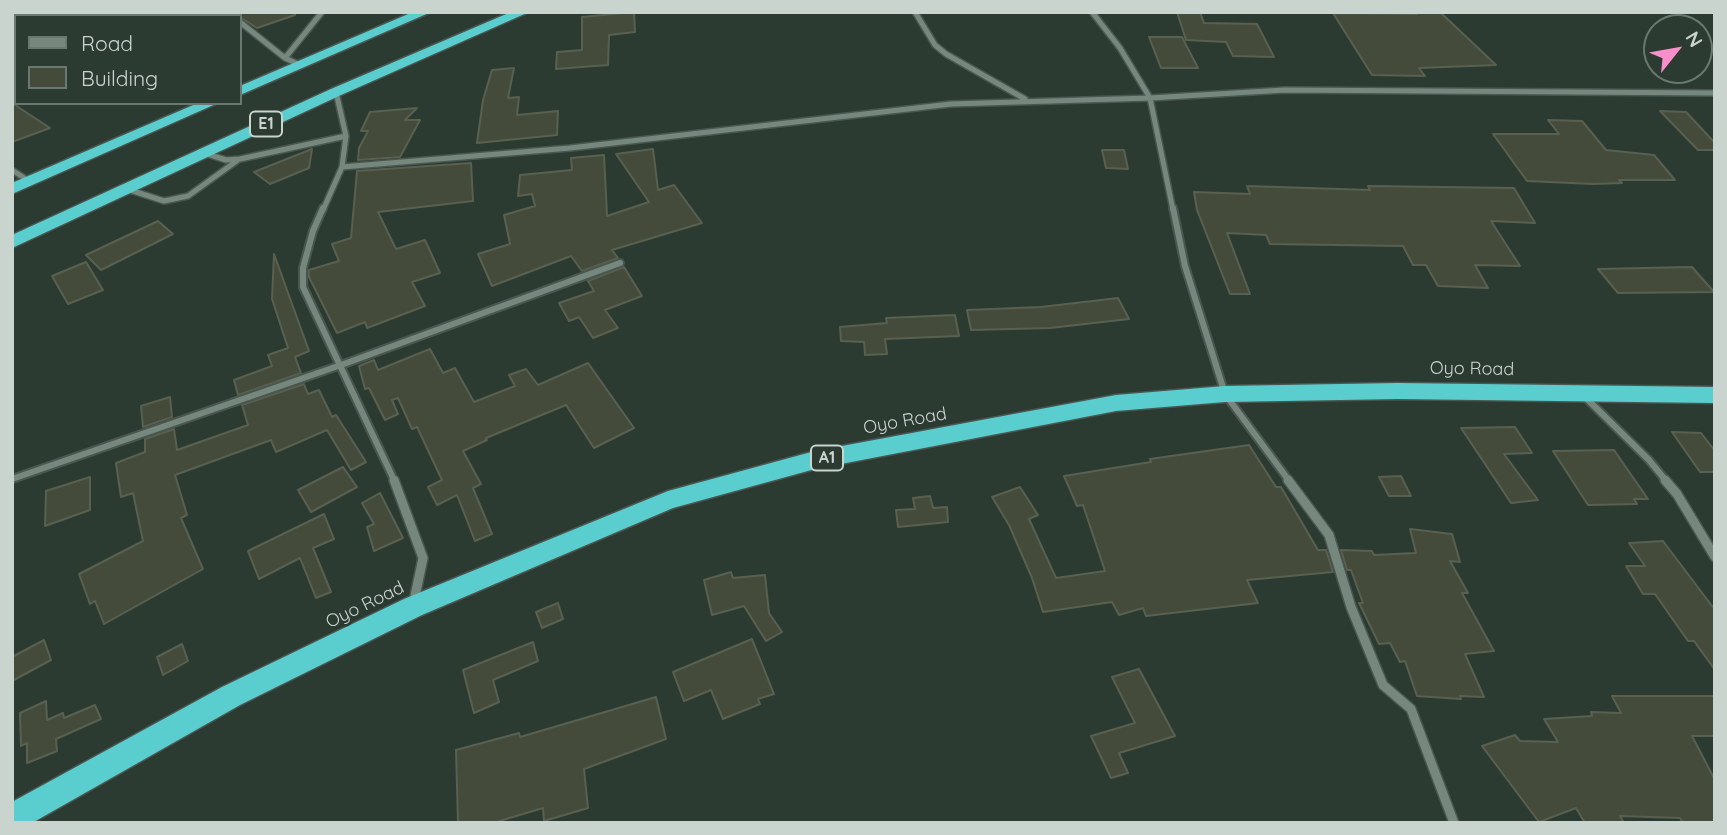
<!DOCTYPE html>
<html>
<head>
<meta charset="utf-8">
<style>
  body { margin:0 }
  #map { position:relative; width:1727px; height:835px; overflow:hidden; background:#2b3b32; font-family:Quicksand,sans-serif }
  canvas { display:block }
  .frame { position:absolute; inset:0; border:14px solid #cad4cf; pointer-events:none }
  .legend { position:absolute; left:14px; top:14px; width:228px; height:91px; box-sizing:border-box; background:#2b3b32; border:2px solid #6b7871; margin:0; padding:9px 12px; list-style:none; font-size:21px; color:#cad4cf }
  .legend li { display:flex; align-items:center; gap:14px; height:35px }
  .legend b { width:35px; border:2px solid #6b7871 }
  .north { position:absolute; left:1643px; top:14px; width:70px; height:70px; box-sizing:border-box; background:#2b3b32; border:2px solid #6b7871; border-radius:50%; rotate:59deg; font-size:19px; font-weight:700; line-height:28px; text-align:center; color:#cad4cf }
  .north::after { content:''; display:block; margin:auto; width:24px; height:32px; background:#f98fca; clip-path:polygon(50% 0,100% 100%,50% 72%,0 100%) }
</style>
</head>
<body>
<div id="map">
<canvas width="1727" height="835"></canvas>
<div class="frame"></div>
<ul class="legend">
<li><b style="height:9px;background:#76887e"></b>Road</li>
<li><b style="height:19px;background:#444b3b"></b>Building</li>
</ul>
<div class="north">N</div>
</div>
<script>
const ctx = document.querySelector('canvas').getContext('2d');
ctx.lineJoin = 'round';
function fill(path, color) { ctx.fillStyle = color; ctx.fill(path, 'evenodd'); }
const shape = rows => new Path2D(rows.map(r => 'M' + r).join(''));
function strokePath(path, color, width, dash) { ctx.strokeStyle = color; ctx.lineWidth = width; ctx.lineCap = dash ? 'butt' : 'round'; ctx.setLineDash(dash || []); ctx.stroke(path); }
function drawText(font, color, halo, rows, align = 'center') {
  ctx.font = font + ' Quicksand,sans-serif'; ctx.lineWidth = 5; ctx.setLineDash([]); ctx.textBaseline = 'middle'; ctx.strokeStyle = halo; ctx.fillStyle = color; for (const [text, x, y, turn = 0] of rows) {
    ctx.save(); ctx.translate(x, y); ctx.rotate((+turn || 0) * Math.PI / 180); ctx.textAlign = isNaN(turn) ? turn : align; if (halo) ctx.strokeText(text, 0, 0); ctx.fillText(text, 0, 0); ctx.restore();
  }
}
const building = shape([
  [240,12,295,12,295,15,257,28,240,17,240,12],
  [634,12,635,32,609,35,608,65,556,69,557,52,582,50,582,17,634,12],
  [1177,12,1200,12,1204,23,1257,24,1274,57,1233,56,1226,42,1186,40,1177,12],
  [1415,12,1440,12,1496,65,1419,68,1425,76,1372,75,1333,13,1417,14,1415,12],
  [1149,37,1182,37,1198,68,1161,68,1149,37],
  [514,68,508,98,519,97,517,115,558,111,557,135,477,143,483,100,492,70,514,68],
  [12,103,50,128,12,142,12,103],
  [417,108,405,120,420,120,400,157,358,160,359,148,368,131,361,131,370,112,417,108],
  [1660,111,1686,112,1715,143,1715,150,1698,150,1660,111],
  [1548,120,1582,121,1606,150,1654,155,1675,180,1619,180,1622,183,1593,184,1527,181,1493,134,1559,134,1548,120],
  [312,149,309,168,270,184,254,172,312,149],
  [653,149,658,190,674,185,702,223,612,250,618,258,582,271,571,256,492,286,478,254,510,244,504,215,535,206,532,194,518,196,520,175,572,170,571,158,604,155,607,216,649,202,616,154,653,149],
  [1102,150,1124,150,1128,169,1106,168,1102,150],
  [471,163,473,201,378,212,396,249,425,240,440,273,412,282,425,306,367,328,365,322,337,333,309,277,309,270,339,261,332,244,351,238,357,171,471,163],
  [1247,186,1370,190,1368,186,1514,188,1535,223,1491,221,1520,266,1475,265,1488,288,1438,286,1426,265,1413,265,1403,246,1270,244,1266,235,1227,233,1250,294,1230,294,1197,210,1194,192,1250,194,1247,186],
  [158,221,173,234,101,270,86,255,158,221],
  [274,254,309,351,295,357,301,373,238,395,234,380,272,366,268,355,288,348,272,299,274,254],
  [86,262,103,290,68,304,52,276,86,262],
  [624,267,642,296,605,310,618,328,593,338,579,317,569,321,559,303,594,291,588,281,624,267],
  [1692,267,1714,292,1618,293,1598,269,1692,267],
  [1118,298,1129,319,1050,328,971,330,967,310,1041,307,1118,298],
  [955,315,959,336,885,339,887,354,865,355,864,342,841,341,840,327,887,323,886,318,955,315],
  [430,349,443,373,455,368,474,402,515,386,509,375,526,369,538,385,588,363,634,428,594,448,566,405,486,438,487,440,463,451,481,484,473,488,492,534,475,541,457,495,437,505,428,487,442,480,417,427,412,429,398,398,392,400,398,414,385,420,369,388,365,389,359,366,374,360,378,370,430,349],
  [304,384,308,394,319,390,332,417,336,415,366,462,351,470,327,430,276,452,271,440,175,475,187,515,181,518,203,569,104,624,95,601,90,604,79,574,143,541,133,493,121,497,116,463,145,452,145,439,174,429,177,450,248,425,242,405,304,384],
  [170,397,172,417,143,427,141,406,170,397],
  [1515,427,1532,453,1504,454,1538,500,1511,503,1461,428,1515,427],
  [1672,432,1701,433,1715,451,1715,472,1700,472,1672,432],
  [1249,445,1276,487,1281,487,1318,550,1326,550,1333,572,1247,580,1258,603,1146,616,1143,608,1119,615,1112,602,1043,612,1032,578,1009,525,992,497,1020,487,1038,515,1029,519,1056,578,1105,571,1083,505,1077,506,1064,476,1151,462,1150,459,1249,445],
  [1614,450,1648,499,1634,499,1637,504,1588,505,1553,451,1614,450],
  [343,467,357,487,311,512,298,490,343,467],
  [1401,476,1411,496,1389,496,1379,477,1401,476],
  [90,477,90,510,45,526,46,491,90,477],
  [380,493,403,538,374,551,367,527,374,524,362,503,380,493],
  [930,496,933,508,947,507,948,522,898,527,896,510,915,509,913,498,930,496],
  [324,514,334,539,313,548,331,592,316,598,300,558,259,579,248,551,324,514],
  [1410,529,1452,534,1460,562,1450,561,1468,593,1462,593,1494,651,1465,654,1484,697,1460,696,1461,699,1417,696,1405,661,1400,662,1390,643,1379,644,1359,603,1363,603,1351,570,1347,570,1341,550,1372,551,1374,555,1416,553,1410,529],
  [1663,541,1715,610,1715,670,1694,641,1688,641,1655,594,1643,594,1626,566,1645,566,1629,543,1663,541],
  [731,572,733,578,765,575,769,613,782,632,766,641,744,606,712,615,704,580,731,572],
  [558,603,563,619,542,628,536,612,558,603],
  [752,639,774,694,758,699,760,704,723,719,711,690,684,701,673,672,752,639],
  [44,640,51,660,12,681,12,657,44,640],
  [533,642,538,661,493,680,499,702,474,713,463,670,533,642],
  [182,644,188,661,163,675,157,657,182,644],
  [1139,669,1175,736,1119,753,1128,773,1111,778,1091,736,1135,723,1112,677,1139,669],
  [1612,696,1715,696,1715,736,1692,736,1715,780,1715,823,1683,823,1680,818,1620,816,1624,823,1585,823,1576,808,1539,822,1482,746,1515,735,1520,741,1558,742,1544,719,1592,716,1591,712,1621,713,1612,696],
  [656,697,666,739,584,769,588,808,544,821,543,808,493,823,458,823,456,750,519,733,520,737,656,697],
  [46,701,47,720,63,713,64,718,95,705,101,719,56,739,57,751,27,763,27,743,21,746,20,713,46,701]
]);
fill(building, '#444b3b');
strokePath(building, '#596050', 2);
const streetFar2 = shape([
  [229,12,233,16],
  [915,12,935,45,946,54,1025,99],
  [1092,12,1120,48,1150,98,1173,210],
  [88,16,98,12],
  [240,22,285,58,300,65],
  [12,42,16,41],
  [285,58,322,12],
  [204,153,226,160,240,159,346,136],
  [342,167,570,148,951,104,1150,98,1285,90,1715,93],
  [12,170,29,181],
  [127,189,164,201,188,196,238,160],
  [323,210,342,167,346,136,336,92]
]);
const streetFar1 = shape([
  [323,208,313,231,303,268,303,287,395,482],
  [1173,208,1185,266,1225,394,1290,482],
  [1585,397,1649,460,1667,482],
  [12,479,341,365,620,263]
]);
const street = shape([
  [394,480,423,558,414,601],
  [1288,480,1329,535,1351,607,1383,685,1411,709,1454,823],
  [1665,480,1677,494,1715,557]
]);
const highway = shape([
  [413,12,431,12,240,95,240,86,413,12],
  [511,12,529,12,341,95,12,248,12,235,331,89,511,12],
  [198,103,218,103,12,194,12,183,198,103],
  [1398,383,1715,387,1715,403,1398,399,1225,402,1116,411,815,469,673,508,422,615,240,705,32,823,12,823,12,802,222,687,404,599,668,491,815,451,1116,395,1225,386,1398,383]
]);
strokePath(streetFar2, '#4a5750', 8);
strokePath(streetFar1, '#4a5750', 10);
strokePath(street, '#4a5750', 12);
strokePath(highway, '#4a5750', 3);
strokePath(streetFar2, '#76887e', 5);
strokePath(streetFar1, '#76887e', 6);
strokePath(street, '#76887e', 9);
fill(highway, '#5acecf');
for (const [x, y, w] of [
  [266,124,32],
  [827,458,32]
]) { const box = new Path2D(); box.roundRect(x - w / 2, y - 12.5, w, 25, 5); ctx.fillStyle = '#2b3b32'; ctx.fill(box); strokePath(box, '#cad4cf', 2); }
drawText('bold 16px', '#cad4cf', null, [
  ["E1",266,124],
  ["A1",827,458]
]);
drawText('18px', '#cad4cf', '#2b3b32', [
  ["Oyo Road",1472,369,1],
  ["Oyo Road",905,421,-10],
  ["Oyo Road",365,605,-26]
]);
</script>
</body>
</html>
